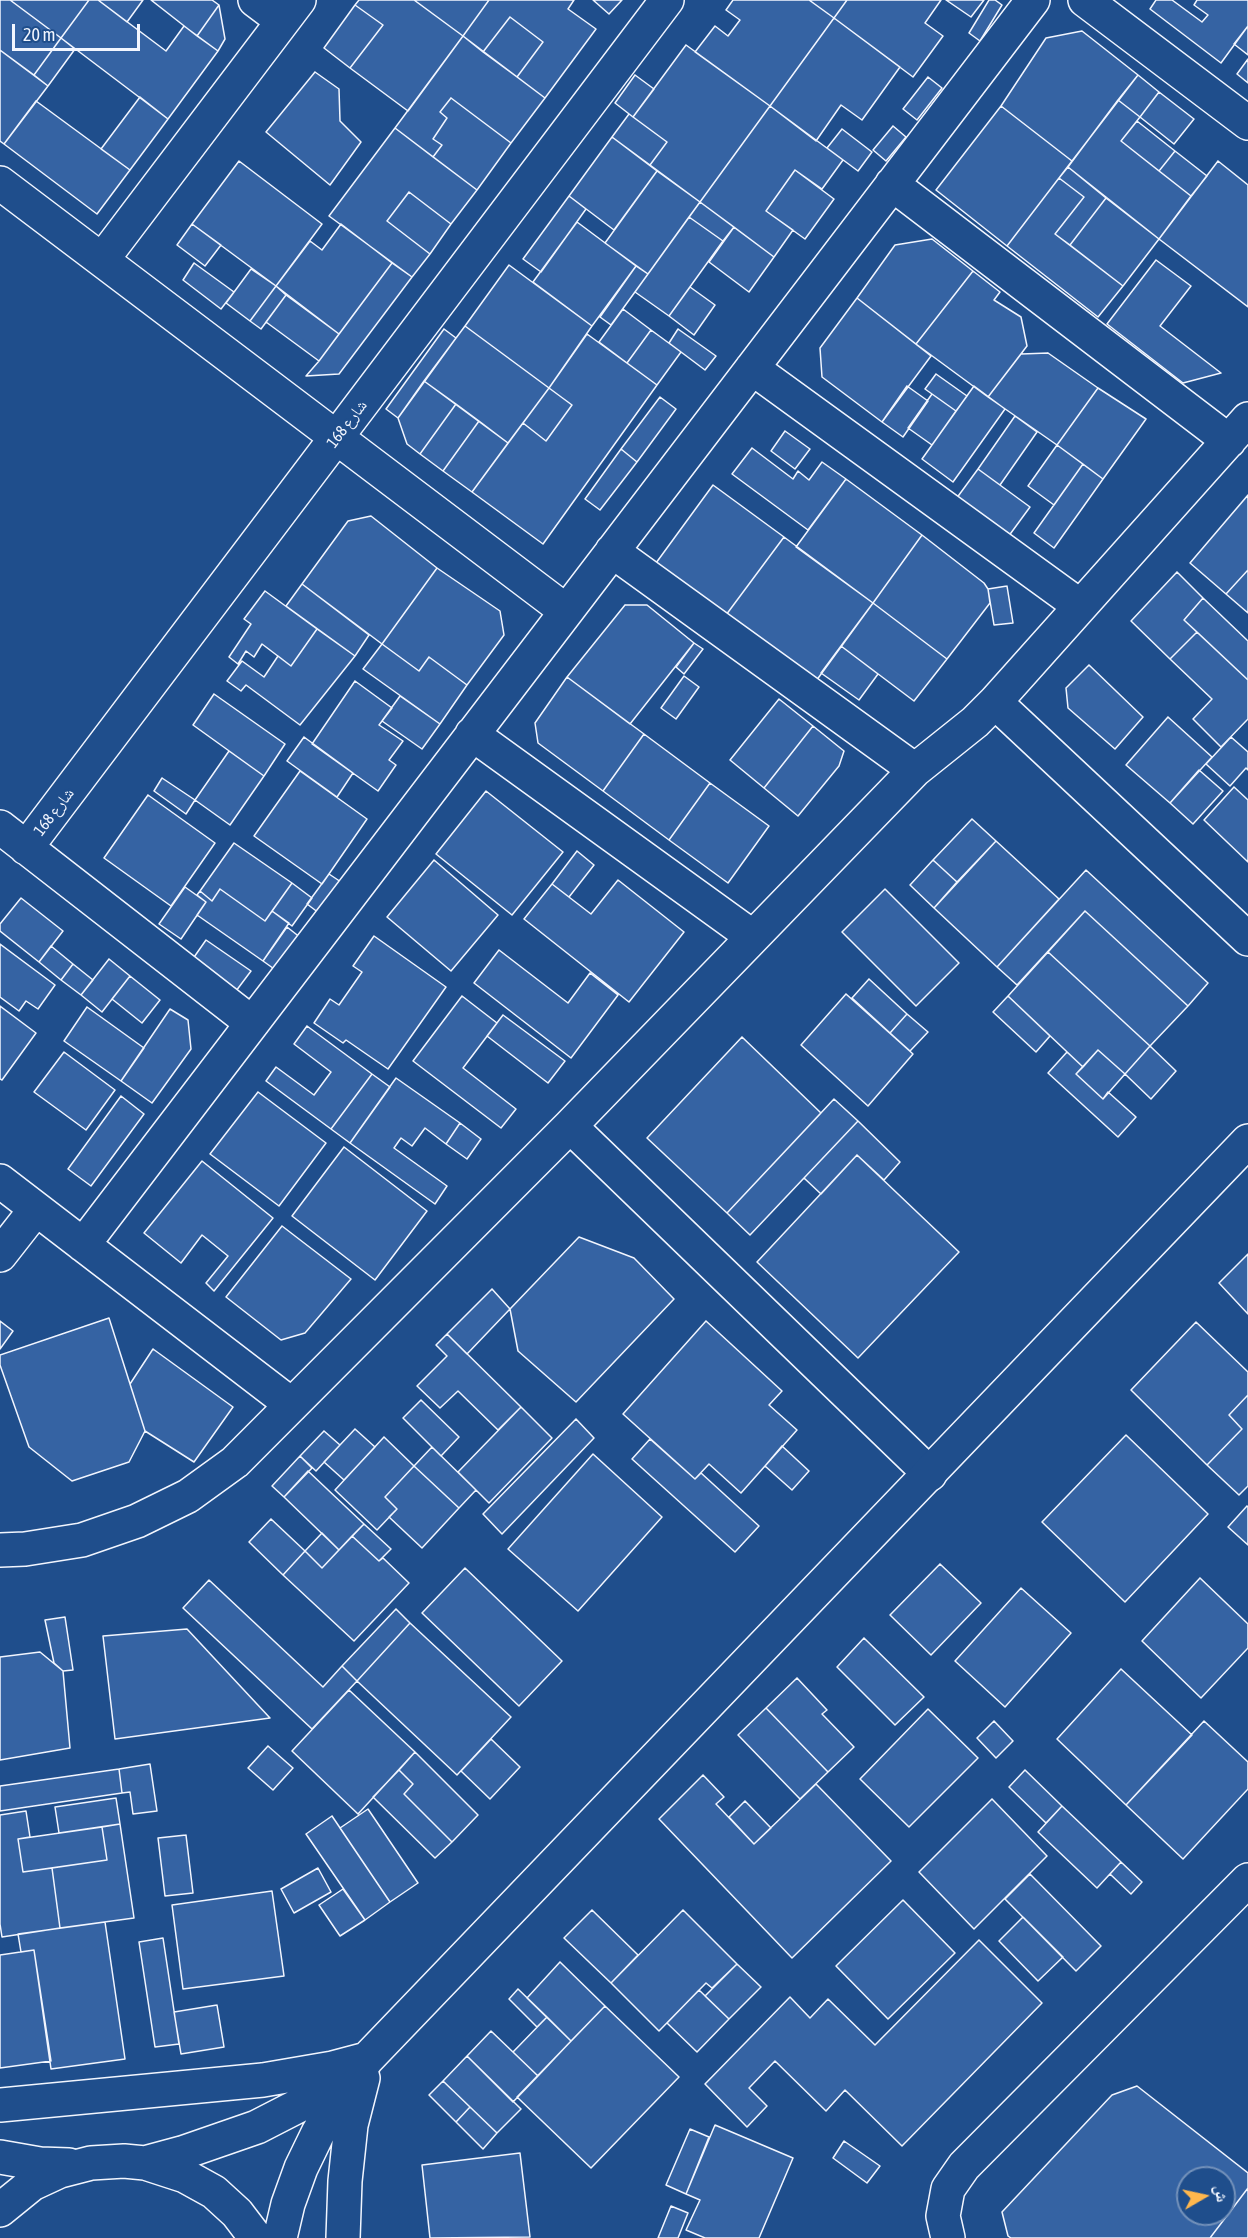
<!DOCTYPE html>
<html>
<head>
<meta charset="utf-8">
<style>
  body { margin:0 }
  #map { position:relative; width:1248px; height:2238px; overflow:hidden; background:#1f4e8c; font-family:"Asap Condensed","Noto Naskh Arabic",sans-serif }
  canvas { display:block }
  .north { position:absolute; left:1176px; top:2166px; width:60px; height:60px; box-sizing:border-box; background:#1f4e8c; border:2px solid #7391ba; border-radius:50%; rotate:81deg; font-size:16px; font-weight:700; line-height:24px; text-align:center; color:#f2f6ff }
  .north::after { content:''; display:block; margin:auto; width:21px; height:27px; background:#ffb74d; clip-path:polygon(50% 0,100% 100%,50% 72%,0 100%) }
  .scale { position:absolute; left:12px; top:24px; width:128px; height:27px; box-sizing:border-box; border:3px solid #f2f6ff; border-top:0; padding-left:8px; font-size:18px; line-height:21px; white-space:nowrap; color:#f2f6ff; -webkit-text-stroke:4px #1f4e8c; paint-order:stroke }
</style>
</head>
<body>
<div id="map">
<canvas width="1248" height="2238"></canvas>
<div class="north">ش</div>
<div class="scale">20 m</div>
</div>
<script>
const ctx = document.querySelector('canvas').getContext('2d');
ctx.lineJoin = 'round';
function fill(path, color) { ctx.fillStyle = color; ctx.fill(path, 'evenodd'); }
const shape = rows => new Path2D(rows.map(r => 'M' + r).join(''));
function strokePath(path, color, width, dash) { ctx.strokeStyle = color; ctx.lineWidth = width; ctx.lineCap = dash ? 'butt' : 'round'; ctx.setLineDash(dash || []); ctx.stroke(path); }
function drawText(font, color, halo, rows, align = 'center') {
  ctx.font = font + ' "Asap Condensed","Noto Naskh Arabic",sans-serif'; ctx.lineWidth = 4.5; ctx.setLineDash([]); ctx.textBaseline = 'middle'; ctx.strokeStyle = halo; ctx.fillStyle = color; for (const [text, x, y, turn = 0] of rows) {
    ctx.save(); ctx.translate(x, y); ctx.rotate((+turn || 0) * Math.PI / 180); ctx.textAlign = isNaN(turn) ? turn : align; if (halo) ctx.strokeText(text, 0, 0); ctx.fillText(text, 0, 0); ctx.restore();
  }
}
const building = shape([
  [0,0,10,0,61,38,34,75,0,50,0,0],
  [10,0,89,0,61,38,10,0],
  [89,0,98,0,166,51,184,26,218,51,168,119,61,38,89,0],
  [98,0,143,0,127,22,98,0],
  [151,0,212,0,219,5,197,36,151,0],
  [359,0,414,0,463,36,408,111,350,68,383,25,355,5,359,0],
  [414,0,489,0,463,36,414,0],
  [489,0,574,0,568,9,596,29,545,98,517,77,543,42,510,17,483,52,463,36,489,0],
  [593,0,622,0,609,14,593,0],
  [733,0,809,0,834,18,770,106,695,52,715,26,728,36,740,20,726,10,733,0],
  [809,0,847,0,834,18,809,0],
  [847,0,941,0,925,23,943,36,913,77,834,18,847,0],
  [946,0,984,0,971,17,946,0],
  [989,0,995,0,1002,5,980,41,969,33,989,0],
  [1156,0,1172,0,1202,22,1208,15,1194,5,1197,0,1248,0,1248,26,1221,63,1150,9,1156,0],
  [219,5,225,39,218,51,197,36,219,5],
  [355,5,383,25,350,68,324,48,355,5],
  [510,17,543,42,517,77,483,52,510,17],
  [834,18,900,67,862,120,841,105,816,141,770,106,834,18],
  [1248,26,1248,55,1234,44,1248,26],
  [1082,31,1138,75,1072,161,1001,106,1046,38,1082,31],
  [463,36,545,98,511,143,451,98,440,112,447,118,433,139,442,145,433,157,395,128,463,36],
  [61,38,75,49,48,86,34,75,61,38],
  [686,45,770,106,700,202,650,165,667,142,633,117,686,45],
  [0,50,48,86,4,144,0,141,0,50],
  [1248,59,1248,83,1237,74,1248,59],
  [315,72,339,89,340,121,361,142,330,185,266,132,315,72],
  [635,75,654,89,633,117,615,103,635,75],
  [1138,75,1159,92,1140,117,1118,100,1138,75],
  [928,77,942,88,917,120,903,109,928,77],
  [1159,92,1194,119,1174,144,1140,117,1159,92],
  [140,97,168,119,130,170,101,149,140,97],
  [451,98,511,143,477,190,433,157,442,145,433,139,447,118,440,112,451,98],
  [1118,100,1140,117,1121,141,1191,196,1159,239,1068,167,1118,100],
  [36,101,130,170,97,214,4,144,36,101],
  [770,106,843,160,822,189,795,170,766,211,793,230,774,257,700,202,770,106],
  [1001,106,1072,161,1007,246,936,190,1001,106],
  [629,114,667,142,650,165,612,137,629,114],
  [1137,121,1175,151,1159,171,1121,141,1137,121],
  [893,126,906,137,886,161,873,150,893,126],
  [395,128,477,190,451,224,409,192,387,221,430,254,412,277,329,216,395,128],
  [842,129,872,152,858,171,827,148,842,129],
  [612,137,657,171,614,230,569,196,612,137],
  [1175,151,1207,176,1191,196,1159,171,1175,151],
  [239,161,322,224,276,286,192,224,239,161],
  [1218,161,1248,185,1248,307,1159,239,1218,161],
  [1068,167,1106,198,1070,245,1055,234,1084,197,1059,178,1068,167],
  [795,170,834,199,805,239,766,211,795,170],
  [657,171,700,202,648,274,605,243,657,171],
  [1059,178,1084,197,1055,234,1123,286,1098,317,1007,246,1059,178],
  [409,192,451,224,430,254,387,221,409,192],
  [569,196,586,209,541,272,523,259,569,196],
  [1106,198,1159,239,1123,286,1070,245,1106,198],
  [700,202,734,227,723,241,689,217,700,202],
  [689,217,723,241,669,316,635,292,689,217],
  [577,222,636,266,592,326,533,282,577,222],
  [192,224,221,245,205,266,177,245,192,224],
  [341,224,392,263,339,334,276,286,310,241,322,250,341,224],
  [734,227,774,257,749,292,709,262,734,227],
  [932,239,973,271,916,344,857,298,895,245,932,239],
  [1156,260,1191,286,1160,326,1221,373,1183,383,1107,324,1156,260],
  [194,263,234,292,221,309,183,280,194,263],
  [392,263,412,277,339,374,306,376,319,361,392,263],
  [509,265,592,326,549,388,465,326,509,265],
  [636,266,648,274,611,325,600,317,636,266],
  [251,269,276,286,250,321,226,303,251,269],
  [973,271,1000,292,994,300,1021,317,1027,346,988,397,916,344,973,271],
  [276,286,286,295,261,329,250,321,276,286],
  [690,287,715,305,694,335,669,316,690,287],
  [286,295,339,334,319,361,266,322,286,295],
  [857,298,931,356,882,422,822,377,820,348,857,298],
  [623,309,651,330,627,363,599,342,623,309],
  [465,326,549,388,508,443,424,381,465,326],
  [444,329,456,338,398,418,386,409,444,329],
  [678,329,716,356,705,370,669,343,678,329],
  [651,330,681,352,657,385,627,363,651,330],
  [587,334,657,385,543,544,472,492,523,423,546,441,572,405,549,388,587,334],
  [1048,353,1098,388,1057,445,988,397,1021,354,1048,353],
  [936,374,967,396,956,411,925,389,936,374],
  [424,381,456,404,420,454,407,444,398,418,424,381],
  [907,386,928,401,903,437,882,422,907,386],
  [974,386,1005,409,953,482,922,459,974,386],
  [549,388,572,405,546,441,523,423,549,388],
  [1098,388,1146,419,1103,479,1057,445,1098,388],
  [932,394,956,411,932,445,908,428,932,394],
  [660,397,676,409,637,462,621,449,660,397],
  [456,404,479,421,443,471,420,454,456,404],
  [1015,416,1037,432,1000,485,978,469,1015,416],
  [479,421,508,443,472,492,443,471,479,421],
  [785,431,810,449,795,469,771,451,785,431],
  [1057,445,1083,464,1054,505,1028,486,1057,445],
  [752,448,793,479,798,471,809,480,822,462,846,479,808,530,732,474,752,448],
  [621,449,637,462,600,510,585,499,621,449],
  [1083,464,1103,479,1054,548,1034,533,1083,464],
  [978,469,1030,507,1008,537,956,499,978,469],
  [846,479,922,535,873,603,796,547,846,479],
  [713,485,784,537,726,615,656,563,713,485],
  [1248,495,1248,570,1226,594,1190,563,1248,495],
  [371,516,437,568,382,644,302,584,348,521,371,516],
  [922,535,984,583,988,589,990,603,947,659,873,603,922,535],
  [784,537,873,603,816,681,726,615,784,537],
  [437,568,500,611,504,635,467,685,429,657,419,671,382,644,437,568],
  [1248,570,1248,613,1226,594,1248,570],
  [1177,572,1203,598,1184,620,1197,632,1170,659,1131,621,1177,572],
  [302,584,369,635,355,656,286,606,302,584],
  [1007,586,1013,623,994,625,988,589,1007,586],
  [265,591,317,629,291,666,262,644,254,657,246,651,238,664,229,657,251,624,244,619,265,591],
  [1203,598,1248,641,1248,680,1184,620,1203,598],
  [873,603,947,659,914,701,841,646,873,603],
  [625,605,647,605,694,643,630,724,567,677,625,605],
  [317,629,355,656,300,725,246,685,241,691,227,681,242,661,264,677,278,656,291,666,317,629],
  [1197,632,1248,680,1248,719,1221,747,1193,719,1212,699,1170,659,1197,632],
  [694,643,703,649,684,674,676,667,694,643],
  [382,644,419,671,429,657,467,685,440,724,363,669,382,644],
  [841,646,878,674,859,700,821,673,841,646],
  [1089,665,1143,717,1115,749,1068,708,1066,688,1089,665],
  [684,676,699,687,676,719,661,708,684,676],
  [567,677,644,734,603,791,538,743,535,723,567,677],
  [355,681,392,708,379,725,403,741,389,760,396,765,378,791,312,744,355,681],
  [214,694,285,744,264,776,193,725,214,694],
  [400,696,440,724,422,749,382,721,400,696],
  [779,699,813,726,764,788,730,760,779,699],
  [1168,717,1212,757,1170,803,1126,765,1168,717],
  [813,726,844,751,839,766,798,816,764,788,813,726],
  [644,734,710,783,669,840,603,791,644,734],
  [304,737,353,773,337,797,287,761,304,737],
  [1231,737,1248,752,1248,770,1246,768,1230,786,1206,764,1231,737],
  [229,751,264,776,230,825,195,800,229,751],
  [1199,770,1223,791,1193,824,1170,803,1199,770],
  [300,771,367,819,322,884,254,836,300,771],
  [162,778,195,800,186,814,154,791,162,778],
  [710,783,769,826,728,883,669,840,710,783],
  [1234,787,1248,800,1248,862,1204,820,1234,787],
  [486,791,563,852,512,915,436,854,486,791],
  [148,795,215,843,171,906,104,858,148,795],
  [972,819,996,841,957,882,933,860,972,819],
  [996,841,1059,899,997,967,934,908,996,841],
  [234,843,292,883,265,921,220,889,212,901,200,891,234,843],
  [577,851,594,865,569,897,552,884,577,851],
  [434,860,498,915,451,971,387,917,434,860],
  [933,860,957,882,934,908,910,885,933,860],
  [1086,870,1208,983,1188,1006,1085,911,1017,985,997,967,1086,870],
  [329,874,341,882,319,913,307,904,329,874],
  [618,880,684,932,629,1002,524,919,552,884,591,914,618,880],
  [292,883,312,898,292,926,272,911,292,883],
  [185,887,206,902,181,939,159,924,185,887],
  [220,889,265,921,272,911,289,923,263,961,197,915,206,902,197,895,200,891,212,901,220,889],
  [885,889,959,963,916,1006,842,932,885,889],
  [21,898,63,931,39,962,0,931,0,924,21,898],
  [1085,911,1188,1006,1150,1046,1048,952,1085,911],
  [287,927,301,938,277,971,263,961,287,927],
  [374,936,446,987,388,1069,346,1040,343,1043,314,1023,330,999,339,1005,362,972,353,966,374,936],
  [206,940,251,971,236,991,192,960,206,940],
  [0,944,55,985,38,1009,26,1001,19,1011,0,997,0,944],
  [51,946,73,964,61,980,39,962,51,946],
  [499,950,568,1003,590,973,618,995,571,1058,474,983,499,950],
  [1048,952,1150,1046,1125,1074,1098,1050,1083,1067,1008,996,1048,952],
  [109,959,130,976,102,1012,81,995,109,959],
  [73,964,93,980,81,995,61,980,73,964],
  [130,976,160,1000,142,1023,112,999,130,976],
  [869,979,907,1014,890,1033,852,998,869,979],
  [846,994,913,1054,868,1106,801,1045,846,994],
  [462,996,497,1023,463,1068,516,1109,501,1128,413,1061,462,996],
  [1008,996,1050,1036,1036,1052,993,1012,1008,996],
  [0,1006,36,1033,2,1080,0,1079,0,1006],
  [87,1007,144,1048,121,1081,64,1041,87,1007],
  [170,1009,188,1020,191,1049,152,1103,121,1081,170,1009],
  [907,1014,928,1032,910,1051,890,1033,907,1014],
  [503,1015,565,1061,548,1083,487,1036,503,1015],
  [307,1026,372,1074,331,1129,266,1081,276,1067,314,1095,331,1072,294,1044,307,1026],
  [742,1037,821,1113,727,1213,647,1138,742,1037],
  [1150,1046,1176,1071,1151,1099,1125,1074,1150,1046],
  [1098,1050,1125,1074,1103,1099,1076,1074,1098,1050],
  [64,1052,115,1090,86,1130,34,1092,64,1052],
  [1067,1052,1083,1067,1076,1074,1103,1099,1108,1092,1136,1117,1118,1137,1048,1073,1067,1052],
  [372,1074,390,1087,350,1143,331,1129,372,1074],
  [396,1078,460,1123,446,1144,425,1128,412,1146,401,1138,394,1148,447,1186,435,1204,350,1143,396,1078],
  [258,1092,326,1143,279,1206,210,1154,258,1092],
  [121,1096,144,1114,91,1186,68,1169,121,1096],
  [834,1099,858,1121,750,1235,727,1213,834,1099],
  [858,1121,900,1162,884,1180,857,1155,821,1194,804,1178,858,1121],
  [460,1123,481,1139,467,1159,446,1144,460,1123],
  [344,1147,427,1211,375,1280,292,1216,344,1147],
  [857,1155,959,1252,858,1358,757,1262,857,1155],
  [202,1161,273,1218,214,1291,206,1283,228,1256,202,1235,181,1263,144,1233,202,1161],
  [282,1226,351,1279,305,1333,281,1340,226,1297,282,1226],
  [579,1237,634,1258,674,1299,576,1402,518,1351,510,1309,579,1237],
  [1248,1254,1248,1314,1219,1283,1248,1254],
  [492,1289,510,1309,467,1354,447,1334,492,1289],
  [109,1318,145,1431,129,1462,72,1481,29,1447,0,1365,0,1355,109,1318],
  [0,1321,13,1331,0,1349,0,1321],
  [706,1321,782,1391,769,1405,797,1430,741,1493,709,1464,695,1479,623,1414,706,1321],
  [1196,1322,1248,1372,1248,1395,1229,1415,1242,1429,1207,1465,1131,1390,1196,1322],
  [447,1334,521,1407,498,1430,458,1391,440,1408,417,1386,447,1356,436,1345,447,1334],
  [153,1349,233,1407,194,1462,145,1431,130,1384,153,1349],
  [1248,1395,1248,1486,1239,1495,1207,1465,1242,1429,1229,1415,1248,1395],
  [421,1400,459,1437,441,1456,403,1418,421,1400],
  [521,1407,552,1438,489,1503,458,1472,521,1407],
  [576,1419,594,1438,502,1534,483,1514,576,1419],
  [355,1429,375,1447,344,1480,324,1462,355,1429],
  [324,1431,340,1445,316,1471,300,1456,324,1431],
  [1126,1435,1208,1514,1125,1602,1042,1522,1126,1435],
  [384,1437,414,1466,385,1497,397,1509,377,1530,335,1490,384,1437],
  [650,1439,695,1479,701,1473,759,1526,735,1552,632,1459,650,1439],
  [782,1446,809,1471,792,1490,765,1466,782,1446],
  [432,1447,476,1490,459,1508,414,1466,432,1447],
  [593,1454,662,1517,578,1611,508,1549,593,1454],
  [300,1456,312,1468,284,1497,272,1486,300,1456],
  [414,1466,459,1508,422,1548,389,1517,397,1509,385,1497,414,1466],
  [308,1471,364,1524,339,1550,284,1497,308,1471],
  [1247,1506,1248,1507,1248,1545,1228,1527,1247,1506],
  [271,1519,305,1551,283,1575,249,1542,271,1519],
  [364,1524,391,1549,379,1561,352,1536,364,1524],
  [322,1533,339,1550,322,1568,305,1551,322,1533],
  [352,1536,379,1561,383,1558,409,1583,354,1641,283,1575,305,1551,322,1568,352,1536],
  [940,1564,981,1603,931,1655,890,1615,940,1564],
  [465,1568,562,1661,519,1706,422,1613,465,1568],
  [1200,1578,1248,1624,1248,1648,1201,1698,1142,1641,1200,1578],
  [209,1580,323,1687,342,1666,357,1681,312,1729,183,1608,209,1580],
  [1021,1588,1071,1633,1005,1707,955,1661,1021,1588],
  [396,1609,410,1623,357,1681,342,1666,396,1609],
  [65,1617,73,1670,63,1671,54,1663,45,1620,65,1617],
  [410,1623,511,1717,457,1775,357,1681,410,1623],
  [187,1629,270,1718,115,1739,103,1636,187,1629],
  [864,1638,924,1697,895,1725,837,1667,864,1638],
  [40,1652,63,1671,70,1748,0,1760,0,1657,40,1652],
  [1121,1669,1192,1735,1126,1805,1057,1739,1121,1669],
  [797,1678,827,1710,822,1714,854,1747,828,1772,766,1708,797,1678],
  [349,1690,415,1752,358,1814,292,1751,349,1690],
  [766,1708,828,1772,800,1799,738,1735,766,1708],
  [928,1709,978,1758,909,1827,860,1779,928,1709],
  [994,1721,1013,1741,996,1758,977,1738,994,1721],
  [1204,1721,1248,1762,1248,1789,1183,1859,1126,1805,1204,1721],
  [491,1739,520,1767,490,1799,461,1771,491,1739],
  [268,1746,293,1768,273,1790,248,1768,268,1746],
  [415,1752,478,1815,452,1842,404,1794,413,1784,399,1770,415,1752],
  [150,1764,157,1811,133,1814,130,1792,122,1793,119,1769,150,1764],
  [119,1769,122,1793,0,1811,0,1786,119,1769],
  [399,1770,413,1784,404,1794,452,1842,435,1858,373,1797,399,1770],
  [1025,1770,1062,1806,1046,1823,1009,1787,1025,1770],
  [703,1775,724,1797,716,1804,754,1844,816,1784,891,1861,792,1958,659,1819,703,1775],
  [116,1798,120,1824,59,1833,55,1807,116,1798],
  [992,1799,1047,1856,974,1929,919,1872,992,1799],
  [745,1801,771,1828,754,1844,729,1817,745,1801],
  [1062,1806,1121,1862,1097,1888,1038,1832,1062,1806],
  [368,1809,418,1883,390,1902,340,1828,368,1809],
  [26,1811,30,1837,18,1839,23,1872,52,1868,60,1928,2,1937,0,1924,0,1815,26,1811],
  [332,1816,390,1902,365,1920,306,1834,332,1816],
  [120,1824,134,1918,60,1928,52,1868,107,1860,102,1827,120,1824],
  [102,1827,107,1860,23,1872,18,1839,102,1827],
  [186,1835,193,1893,165,1896,158,1838,186,1835],
  [1121,1862,1142,1882,1131,1894,1110,1874,1121,1862],
  [318,1868,331,1892,294,1913,281,1889,318,1868],
  [1030,1874,1101,1946,1076,1971,1005,1899,1030,1874],
  [343,1889,365,1920,340,1936,319,1905,343,1889],
  [272,1891,284,1976,183,1989,172,1905,272,1891],
  [903,1900,955,1953,888,2019,836,1966,903,1900],
  [592,1910,638,1955,611,1983,564,1938,592,1910],
  [683,1910,737,1964,712,1988,706,1983,659,2031,611,1983,683,1910],
  [1023,1917,1063,1957,1038,1981,999,1941,1023,1917],
  [105,1922,125,2059,51,2069,34,1950,21,1952,18,1934,105,1922],
  [163,1938,179,2044,155,2047,139,1942,163,1938],
  [979,1940,1042,2003,902,2146,845,2090,826,2111,775,2061,749,2088,767,2106,747,2127,705,2084,790,1997,810,2018,828,1999,875,2045,979,1940],
  [34,1950,51,2061,0,2068,0,1955,34,1950],
  [560,1962,605,2006,571,2041,527,1998,560,1962],
  [737,1964,761,1987,729,2019,705,1996,737,1964],
  [518,1989,547,2017,537,2027,509,1999,518,1989],
  [699,1990,729,2019,697,2052,667,2023,699,1990],
  [217,2005,224,2047,181,2054,174,2012,217,2005],
  [605,2006,679,2077,591,2168,517,2097,605,2006],
  [547,2017,571,2041,538,2076,513,2052,547,2017],
  [491,2031,538,2076,513,2102,467,2056,491,2031],
  [467,2056,521,2109,497,2133,443,2081,467,2056],
  [443,2081,470,2107,456,2122,429,2095,443,2081],
  [1137,2086,1248,2173,1248,2188,1210,2238,1011,2238,1008,2236,1002,2212,1112,2095,1137,2086],
  [1188,2178,1224,2178,1224,2214,1188,2214,1188,2178],
  [470,2107,497,2133,483,2149,456,2122,470,2107],
  [715,2125,793,2158,759,2238,705,2238,686,2230,700,2200,686,2194,715,2125],
  [690,2129,709,2137,686,2194,666,2185,690,2129],
  [844,2141,880,2166,867,2183,833,2158,844,2141],
  [520,2153,530,2237,430,2238,422,2165,520,2153],
  [1248,2188,1248,2238,1210,2238,1248,2188],
  [671,2206,688,2213,678,2238,658,2238,671,2206]
]);
fill(building, '#3563a3');
strokePath(building, '#f2f6ff', 1.5);
const street = shape([
  [255,0,283,21],
  [1085,0,1248,123],
  [0,183,566,611],
  [892,184,1229,441],
  [102,260,299,0],
  [752,368,1080,606],
  [612,551,915,770],
  [995,702,1248,939],
  [472,734,753,937],
  [0,827,252,1023],
  [26,848,667,0],
  [570,1126,930,1474],
  [0,1181,292,1405],
  [83,1245,1033,0],
  [0,1255,36,1209],
  [0,1550,25,1549,82,1540,137,1521,188,1496,235,1462,570,1126,915,770,975,722,995,702,1248,419],
  [948,2238,943,2216,948,2189,964,2166,1248,1880]
]);
const secondary = shape([
  [0,2105,263,2080,333,2068,367,2059],
  [0,2157,40,2164,69,2165],
  [145,2163,182,2153,257,2127,327,2091,347,2075],
  [0,2210,32,2184,60,2171,91,2163,124,2161,145,2163,185,2176,214,2192,237,2213,256,2238],
  [280,2238,288,2204,301,2168,318,2133,337,2100,367,2059,1248,1141],
  [343,2238,345,2181,351,2125,363,2078]
]);
strokePath(street, '#f2f6ff', 36);
strokePath(secondary, '#f2f6ff', 36);
strokePath(street, '#1f4e8c', 33);
strokePath(secondary, '#1f4e8c', 33);
drawText('16px', '#f2f6ff', '#1f4e8c', [
  ["شارع 168",347,424,-53],
  ["شارع 168",54,812,-53]
]);
</script>
</body>
</html>
